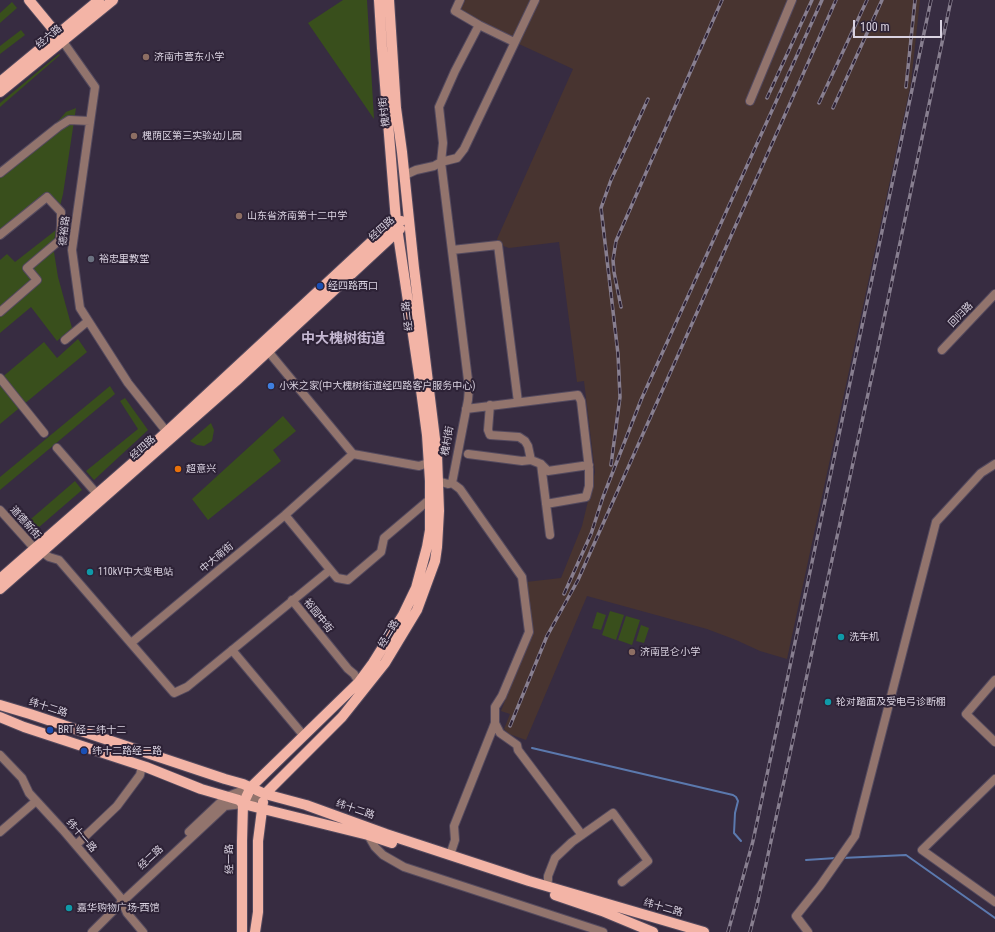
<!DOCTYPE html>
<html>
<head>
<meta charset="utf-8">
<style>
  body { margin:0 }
  #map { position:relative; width:995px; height:932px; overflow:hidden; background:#372c41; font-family:"Roboto Condensed",sans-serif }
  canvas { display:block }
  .scale { position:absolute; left:853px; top:20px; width:89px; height:18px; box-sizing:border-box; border:2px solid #dad3e1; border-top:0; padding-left:5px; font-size:12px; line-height:14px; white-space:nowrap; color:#dad3e1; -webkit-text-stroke:3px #2d2236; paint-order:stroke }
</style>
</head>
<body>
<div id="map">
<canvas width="995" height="932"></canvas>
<div class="scale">100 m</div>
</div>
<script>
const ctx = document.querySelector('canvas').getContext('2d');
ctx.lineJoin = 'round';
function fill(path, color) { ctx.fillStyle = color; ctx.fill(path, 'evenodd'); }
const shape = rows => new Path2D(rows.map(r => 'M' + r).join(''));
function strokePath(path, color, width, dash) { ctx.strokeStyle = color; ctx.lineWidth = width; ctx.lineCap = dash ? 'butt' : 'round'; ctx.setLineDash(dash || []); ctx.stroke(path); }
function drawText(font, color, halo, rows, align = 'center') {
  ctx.font = font + ' "Roboto Condensed","Noto Sans SC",sans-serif'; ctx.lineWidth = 4; ctx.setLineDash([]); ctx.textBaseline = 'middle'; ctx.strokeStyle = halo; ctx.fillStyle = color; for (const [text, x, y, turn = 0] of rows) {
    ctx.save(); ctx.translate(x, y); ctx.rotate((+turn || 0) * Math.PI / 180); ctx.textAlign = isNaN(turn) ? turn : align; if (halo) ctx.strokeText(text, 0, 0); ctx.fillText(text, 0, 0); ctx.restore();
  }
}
fill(shape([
  [465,0,920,0,911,83,787,659,760,651,736,640,707,629,587,596,526,740,509,734,504,729,510,714,501,711,532,630,526,582,561,578,582,526,595,472,584,381,577,382,559,242,509,248,498,244,497,239,573,69,519,44,516,38,460,11]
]), '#483430');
fill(shape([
  [343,0,367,0,374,119,308,23],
  [12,2,17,8,0,23,0,13],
  [21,30,25,35,0,54,0,46],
  [59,54,60,55,0,107,0,103],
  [76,108,63,194,58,214,47,201,0,230,0,173,52,128,66,112],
  [56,230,53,246,58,277,72,328,57,341,31,307,0,333,0,260,7,254,15,262],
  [78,339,87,352,0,424,0,379,44,342,57,358],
  [110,386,115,394,0,490,0,477],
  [125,398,148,430,94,480,86,471,138,429,120,401],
  [283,416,296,431,273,450,281,461,208,520,192,499],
  [211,423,214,430,212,441,204,446,197,445,190,441],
  [75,481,82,490,31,534,24,525],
  [610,611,624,615,616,640,602,635],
  [597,612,606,615,601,630,592,628],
  [626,616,640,620,632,645,618,640],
  [641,625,649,628,644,643,636,641]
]), '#394f1c');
strokePath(shape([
  [532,748,733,795,736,797,738,801,735,813,734,833,741,841],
  [842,858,906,855,995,918],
  [806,860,836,858]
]), '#5b79ae', 2);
const minor = shape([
  [479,25,514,42],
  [59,36,95,87,72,250,80,308,128,383,170,436],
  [750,101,792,0],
  [0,173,58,127,69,120,90,121],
  [405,175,416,170,434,166,441,162,457,158,464,149,535,0],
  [0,235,47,197,61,212,61,225,60,240,27,268,37,280,0,312],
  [452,250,498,245,518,402],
  [65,340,88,321],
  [942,350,995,294],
  [269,351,272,356,353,454],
  [0,378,44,433],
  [490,405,488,430,490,435,519,437,525,441,528,446,531,460],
  [466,409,578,395,581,401,589,469,589,486,586,497,546,504],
  [57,448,97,494],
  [353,454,419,466,425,464,429,466],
  [468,454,522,461,531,460,541,464,548,471,589,465],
  [541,464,550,535],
  [438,481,448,484,452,483,468,400,469,388,441,162,443,143,439,107,455,71,479,25,455,11,460,0],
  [0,510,35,549],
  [285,515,337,578,348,580,381,552,384,538,430,499],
  [42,552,49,557,59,560,174,693,187,687,330,570],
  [292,600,348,669,354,674,359,682],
  [131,643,285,515,353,454],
  [232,650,304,736],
  [995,680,966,714,995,742],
  [495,723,500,733,517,745,518,750,582,835],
  [0,755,22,778,29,793,63,830,120,897,127,913,143,932],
  [995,779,922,850,995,902],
  [0,832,36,801],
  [189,832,226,797,251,787],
  [368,835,375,847,383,855,404,867,603,932],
  [76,845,117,806,140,775,142,766],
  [450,855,455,840,454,826,495,723,495,707,502,696,529,632,522,577,460,489,452,483],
  [548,880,548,876,555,858,572,842,613,813,648,861,622,882],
  [92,932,122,902,225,806,243,804,265,794],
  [808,932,796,916,820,886,855,836,936,522,981,473,995,464]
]);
const major = shape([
  [29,0,57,34],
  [0,82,99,0],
  [0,92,113,0],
  [0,579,145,452,383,231,396,221,401,221],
  [0,589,236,381,400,229],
  [0,705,30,714,225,779,243,784,265,794,306,805,386,834,529,881,704,932],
  [0,717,24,727,146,767,201,789,239,800,243,804,368,835,392,843],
  [265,794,342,717,385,663,417,610,435,561,437,547,439,511,437,455,414,268,402,152,396,108,389,0],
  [555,895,602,911,653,932],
  [242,932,242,841,243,804,251,787,359,682,373,663,403,615,416,588,427,547,430,530,430,481,427,435,419,375,396,221,382,48,379,0],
  [255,932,258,912,258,841,263,802]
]);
strokePath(minor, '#544a5e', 10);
strokePath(major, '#544a5e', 12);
strokePath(minor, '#92746d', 8);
strokePath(major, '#f3b4a6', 10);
const rail = shape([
  [906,87,915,0],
  [767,98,812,0],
  [819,103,867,0],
  [833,108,882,0],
  [621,307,614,272,613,260,616,241,722,0],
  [611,465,620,397,618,354,601,208,611,180,648,99],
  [564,594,591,534,603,497,641,400,822,0],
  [510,726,547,636,578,580,836,0],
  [728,932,753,841,931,0],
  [750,932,758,901,876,357,951,0]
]);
strokePath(rail, '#887f90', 3.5);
strokePath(rail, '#2d2236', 2, [6]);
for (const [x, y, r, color] of [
  [146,57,4,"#8d6e63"],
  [134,136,4,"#8d6e63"],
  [239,216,4,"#8d6e63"],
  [91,259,4,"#6b7280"],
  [320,286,4,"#1a4fb4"],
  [271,386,4,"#3f7fe0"],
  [178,469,4,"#e8710a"],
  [90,572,4,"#0f9aa8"],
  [841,637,4,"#0f9aa8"],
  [632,652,4,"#8d6e63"],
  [828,702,4,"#0f9aa8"],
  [50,730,4,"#1a4fb4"],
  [84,751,4,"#1a4fb4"],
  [69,908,4,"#0f9aa8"]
]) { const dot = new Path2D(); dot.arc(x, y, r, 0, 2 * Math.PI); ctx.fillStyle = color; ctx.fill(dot); strokePath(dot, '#2d2236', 1.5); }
drawText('10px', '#dad3e1', '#2d2236', [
  ["经六路",49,37,-39],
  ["槐村街",385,112,-97],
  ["经四路",382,229,-42],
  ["德裕路",65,231,-83],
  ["回归路",961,315,-46],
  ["经二路",408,316,-97],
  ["槐村街",448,441,-80],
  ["经四路",143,448,-42],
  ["道德新街",25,523,48],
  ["中大南街",217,558,-40],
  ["裕园中街",318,616,51],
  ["经二路",389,634,-59],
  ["纬十二路",48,708,18],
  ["纬十二路",355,810,19],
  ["纬十一路",81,836,49],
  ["经二路",151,858,-43],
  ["经一路",230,859,-91],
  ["纬十二路",663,908,16]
]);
drawText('10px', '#dad3e1', '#2d2236', [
  ["济南市营东小学",154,57],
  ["槐荫区第三实验幼儿园",142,136],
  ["山东省济南第十二中学",247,216],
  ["裕忠里教堂",99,259],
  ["经四路西口",328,286],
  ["小米之家(中大槐树街道经四路客户服务中心)",279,386],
  ["超意兴",186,469],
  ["110kV中大变电站",98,572],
  ["洗车机",849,637],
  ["济南昆仑小学",640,652],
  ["轮对踏面及受电弓诊断棚",836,702],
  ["BRT 经二纬十二",58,730],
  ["纬十二路经二路",92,751],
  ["嘉华购物广场-西馆",77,908]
], 'left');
drawText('bold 14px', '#c5b8d2', '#2d2236', [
  ["中大槐树街道",343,339]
]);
</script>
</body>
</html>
